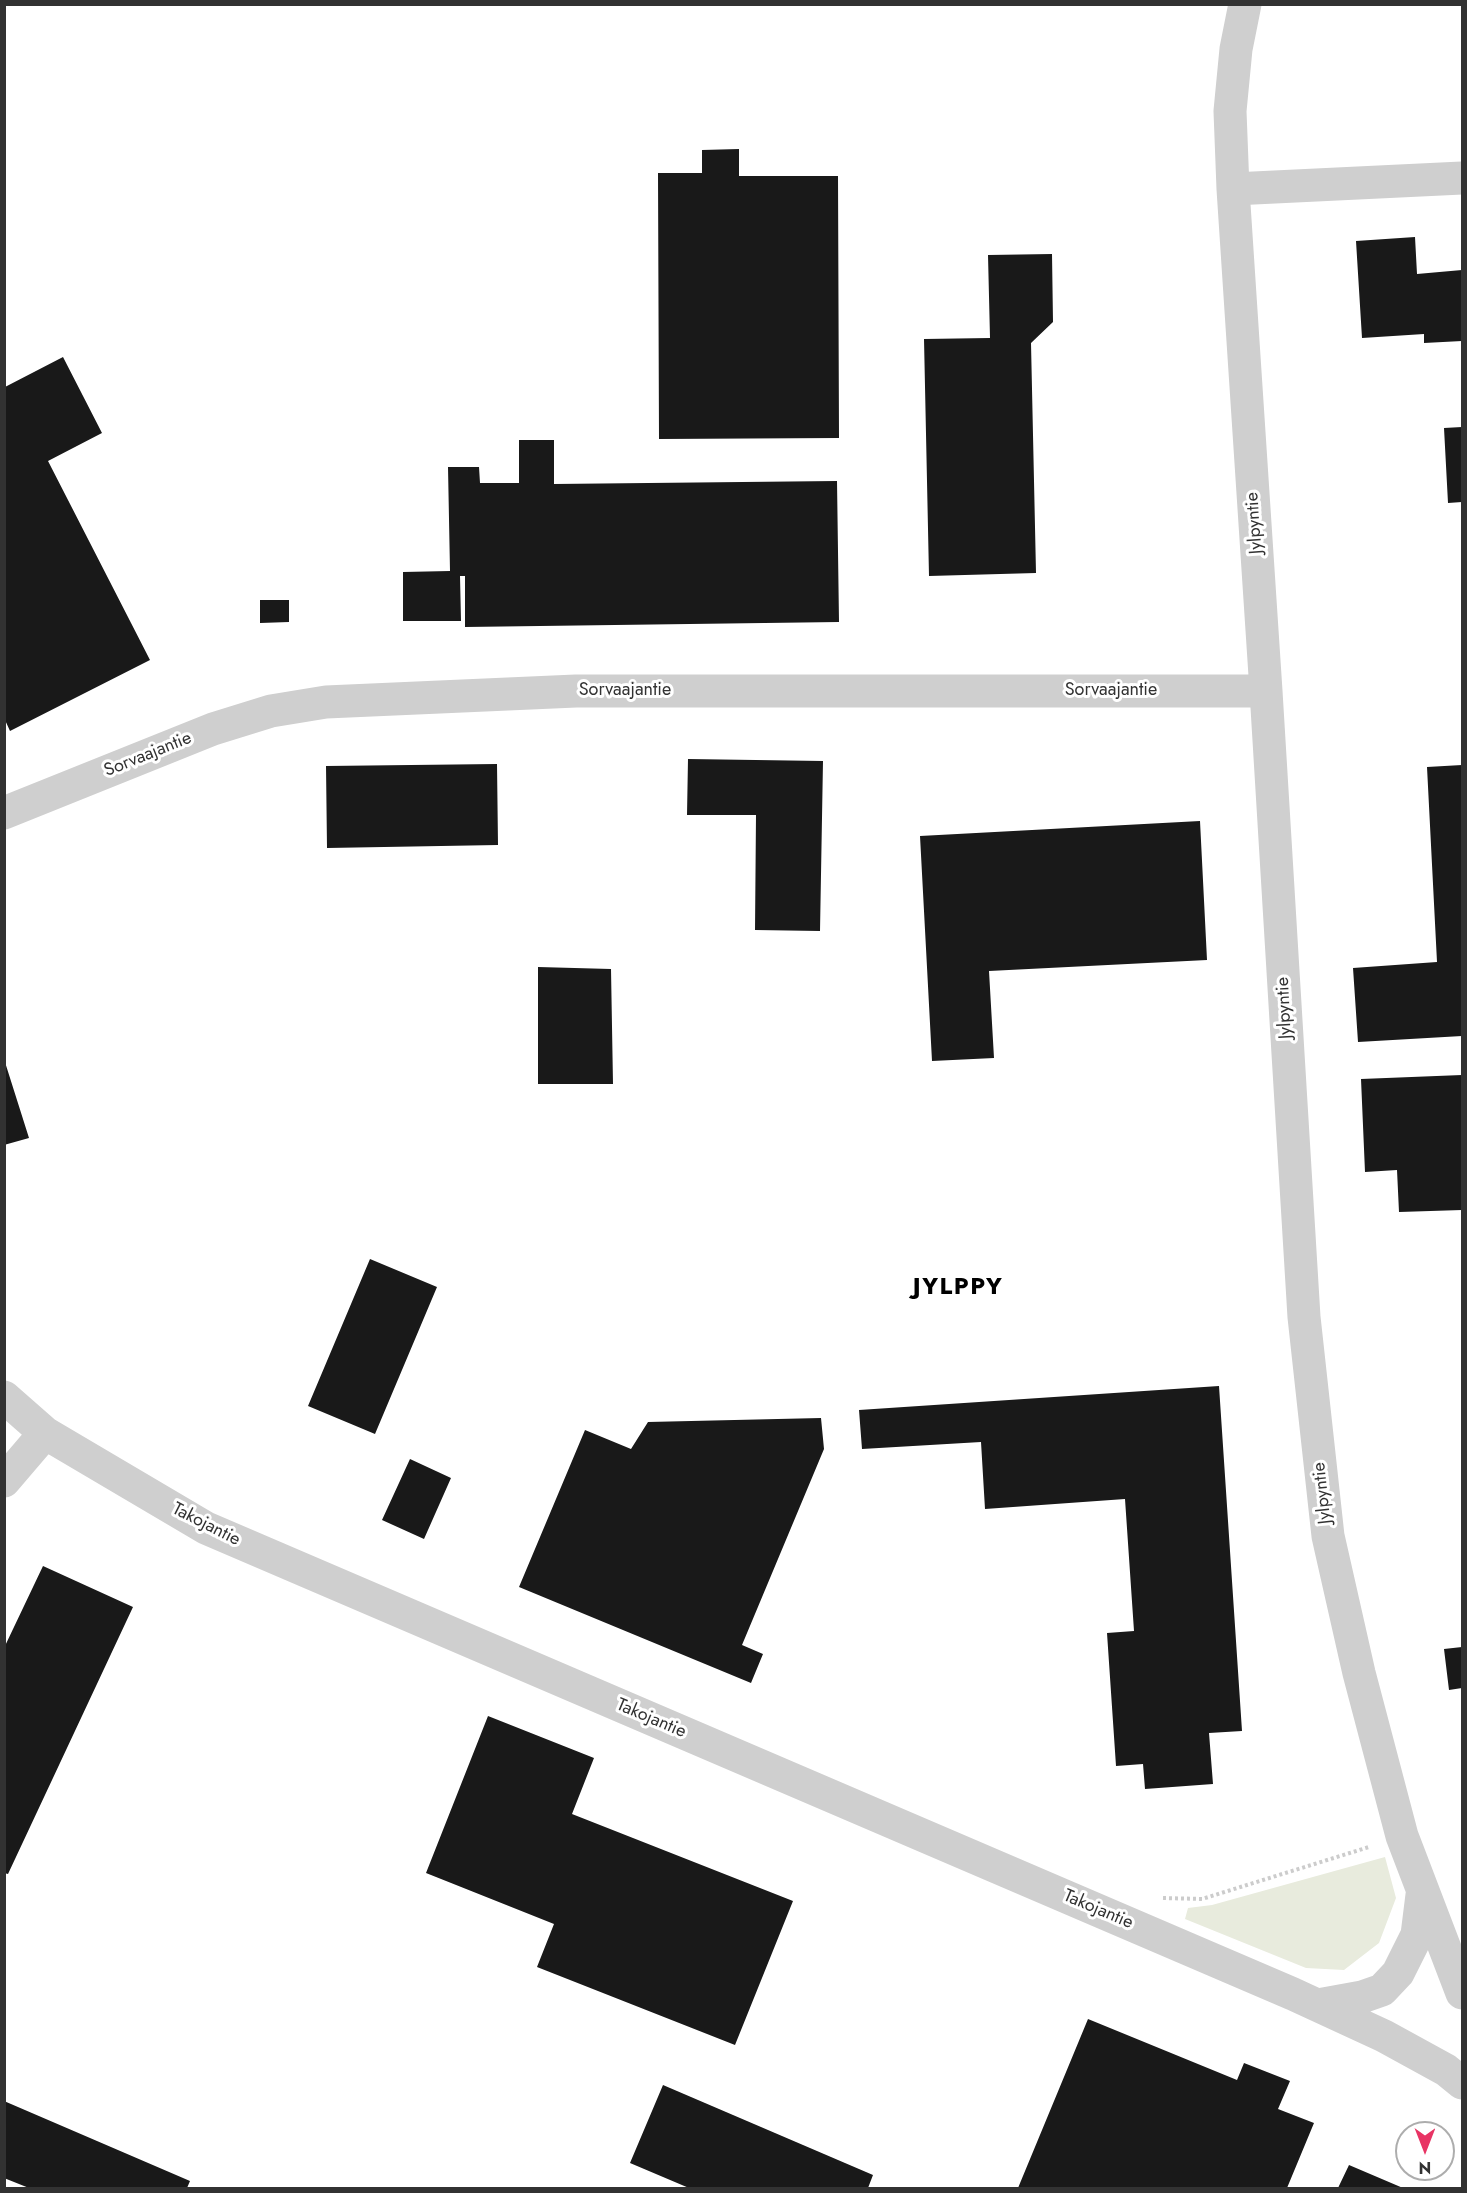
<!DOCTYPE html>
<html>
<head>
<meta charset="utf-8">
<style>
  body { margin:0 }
  #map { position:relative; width:1467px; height:2193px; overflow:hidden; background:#fff; font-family:Jost,sans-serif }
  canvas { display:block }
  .frame { position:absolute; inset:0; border:6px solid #323232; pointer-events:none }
  .north { position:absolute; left:1395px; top:2121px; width:60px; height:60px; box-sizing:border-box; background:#fff; border:2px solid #adadad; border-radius:50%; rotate:180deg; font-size:16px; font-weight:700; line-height:24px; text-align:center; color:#323232 }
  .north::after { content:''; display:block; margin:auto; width:21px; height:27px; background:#e83464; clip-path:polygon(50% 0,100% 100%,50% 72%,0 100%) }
</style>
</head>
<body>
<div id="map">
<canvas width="1467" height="2193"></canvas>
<div class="frame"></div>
<div class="north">N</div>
</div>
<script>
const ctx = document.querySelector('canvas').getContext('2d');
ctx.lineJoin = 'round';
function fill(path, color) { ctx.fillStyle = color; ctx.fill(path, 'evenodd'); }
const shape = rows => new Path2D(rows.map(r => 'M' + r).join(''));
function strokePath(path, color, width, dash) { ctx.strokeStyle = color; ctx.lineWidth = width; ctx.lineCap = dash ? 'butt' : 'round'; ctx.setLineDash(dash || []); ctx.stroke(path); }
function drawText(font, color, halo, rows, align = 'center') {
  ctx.font = font + ' Jost,sans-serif'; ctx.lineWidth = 6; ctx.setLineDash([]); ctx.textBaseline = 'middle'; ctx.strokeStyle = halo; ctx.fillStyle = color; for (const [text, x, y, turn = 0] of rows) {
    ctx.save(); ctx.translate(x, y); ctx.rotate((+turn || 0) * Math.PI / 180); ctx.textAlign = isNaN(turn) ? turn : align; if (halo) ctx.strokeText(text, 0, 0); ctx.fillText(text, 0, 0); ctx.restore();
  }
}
fill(shape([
  [1385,1857,1396,1898,1379,1943,1344,1970,1306,1968,1185,1919,1188,1908,1212,1905]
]), '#e8ebdd');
fill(shape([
  [739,149,739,176,838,176,839,438,659,439,658,173,702,173,702,150],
  [1415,237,1417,274,1462,270,1462,341,1424,343,1424,334,1362,338,1356,241],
  [1052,254,1053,322,1031,343,1036,573,929,576,924,339,990,338,988,255],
  [63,357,102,433,48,461,150,660,10,731,5,720,5,387],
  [1462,427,1462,502,1448,503,1444,428],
  [519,440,554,440,554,484,837,481,839,622,465,627,465,576,460,576,461,621,403,621,403,572,450,571,448,467,479,467,480,483,519,483],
  [260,600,289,600,289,622,260,623],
  [688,759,823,761,820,931,755,930,756,815,687,815],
  [497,764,498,845,327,848,326,766],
  [1462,765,1462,1036,1358,1042,1353,968,1437,962,1427,767],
  [1200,821,1207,960,989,971,994,1058,932,1061,920,836],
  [538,967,611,969,613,1084,538,1084],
  [4,1059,29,1138,4,1145],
  [1462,1075,1462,1210,1399,1212,1397,1170,1365,1172,1361,1079],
  [370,1259,437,1287,375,1434,308,1406],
  [1219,1386,1242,1731,1209,1733,1213,1784,1145,1789,1143,1764,1116,1766,1107,1633,1134,1631,1125,1499,985,1509,981,1442,862,1449,859,1410],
  [821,1418,824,1449,742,1645,763,1654,751,1683,519,1587,585,1430,631,1449,648,1422],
  [410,1459,451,1478,424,1539,382,1520],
  [43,1566,133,1607,8,1874,4,1873,4,1648],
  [1462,1647,1462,1688,1449,1690,1444,1649],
  [488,1716,594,1758,572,1814,793,1901,735,2045,537,1967,554,1924,426,1873],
  [1088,2019,1237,2080,1244,2063,1290,2081,1278,2109,1314,2123,1287,2188,1018,2188],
  [663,2085,873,2175,868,2188,689,2188,630,2163],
  [4,2101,190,2181,187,2188,29,2188,4,2178],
  [1349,2165,1403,2188,1338,2188]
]), '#191919');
strokePath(shape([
  [1163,1898,1202,1899,1369,1847]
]), '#ccc', 4, [3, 3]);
strokePath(shape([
  [1245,4,1236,49,1230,111,1233,189,1266,691,1304,1317,1328,1536,1359,1673,1402,1836,1462,1993],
  [1233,189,1462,178],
  [4,813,213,729,271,711,326,702,576,691,1266,691],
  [4,1397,45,1433,206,1528,1293,1994,1384,2036,1446,2070,1462,2083],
  [4,1481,45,1433],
  [1318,2005,1362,1997,1382,1990,1398,1973,1417,1935,1422,1895]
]), '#cfcfcf', 33);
drawText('18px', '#323232', '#fff', [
  ["Jylpyntie",1255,523,-94],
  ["Sorvaajantie",625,691],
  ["Sorvaajantie",1111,691],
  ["Sorvaajantie",148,755,-22],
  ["Jylpyntie",1285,1008,-93],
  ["Jylpyntie",1323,1493,-96],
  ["Takojantie",206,1525,27],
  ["Takojantie",651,1719,23],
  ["Takojantie",1098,1910,23]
]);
ctx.letterSpacing = '1.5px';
drawText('bold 24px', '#000', '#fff', [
  ["JYLPPY",958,1288]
]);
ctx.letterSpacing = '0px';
</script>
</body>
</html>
